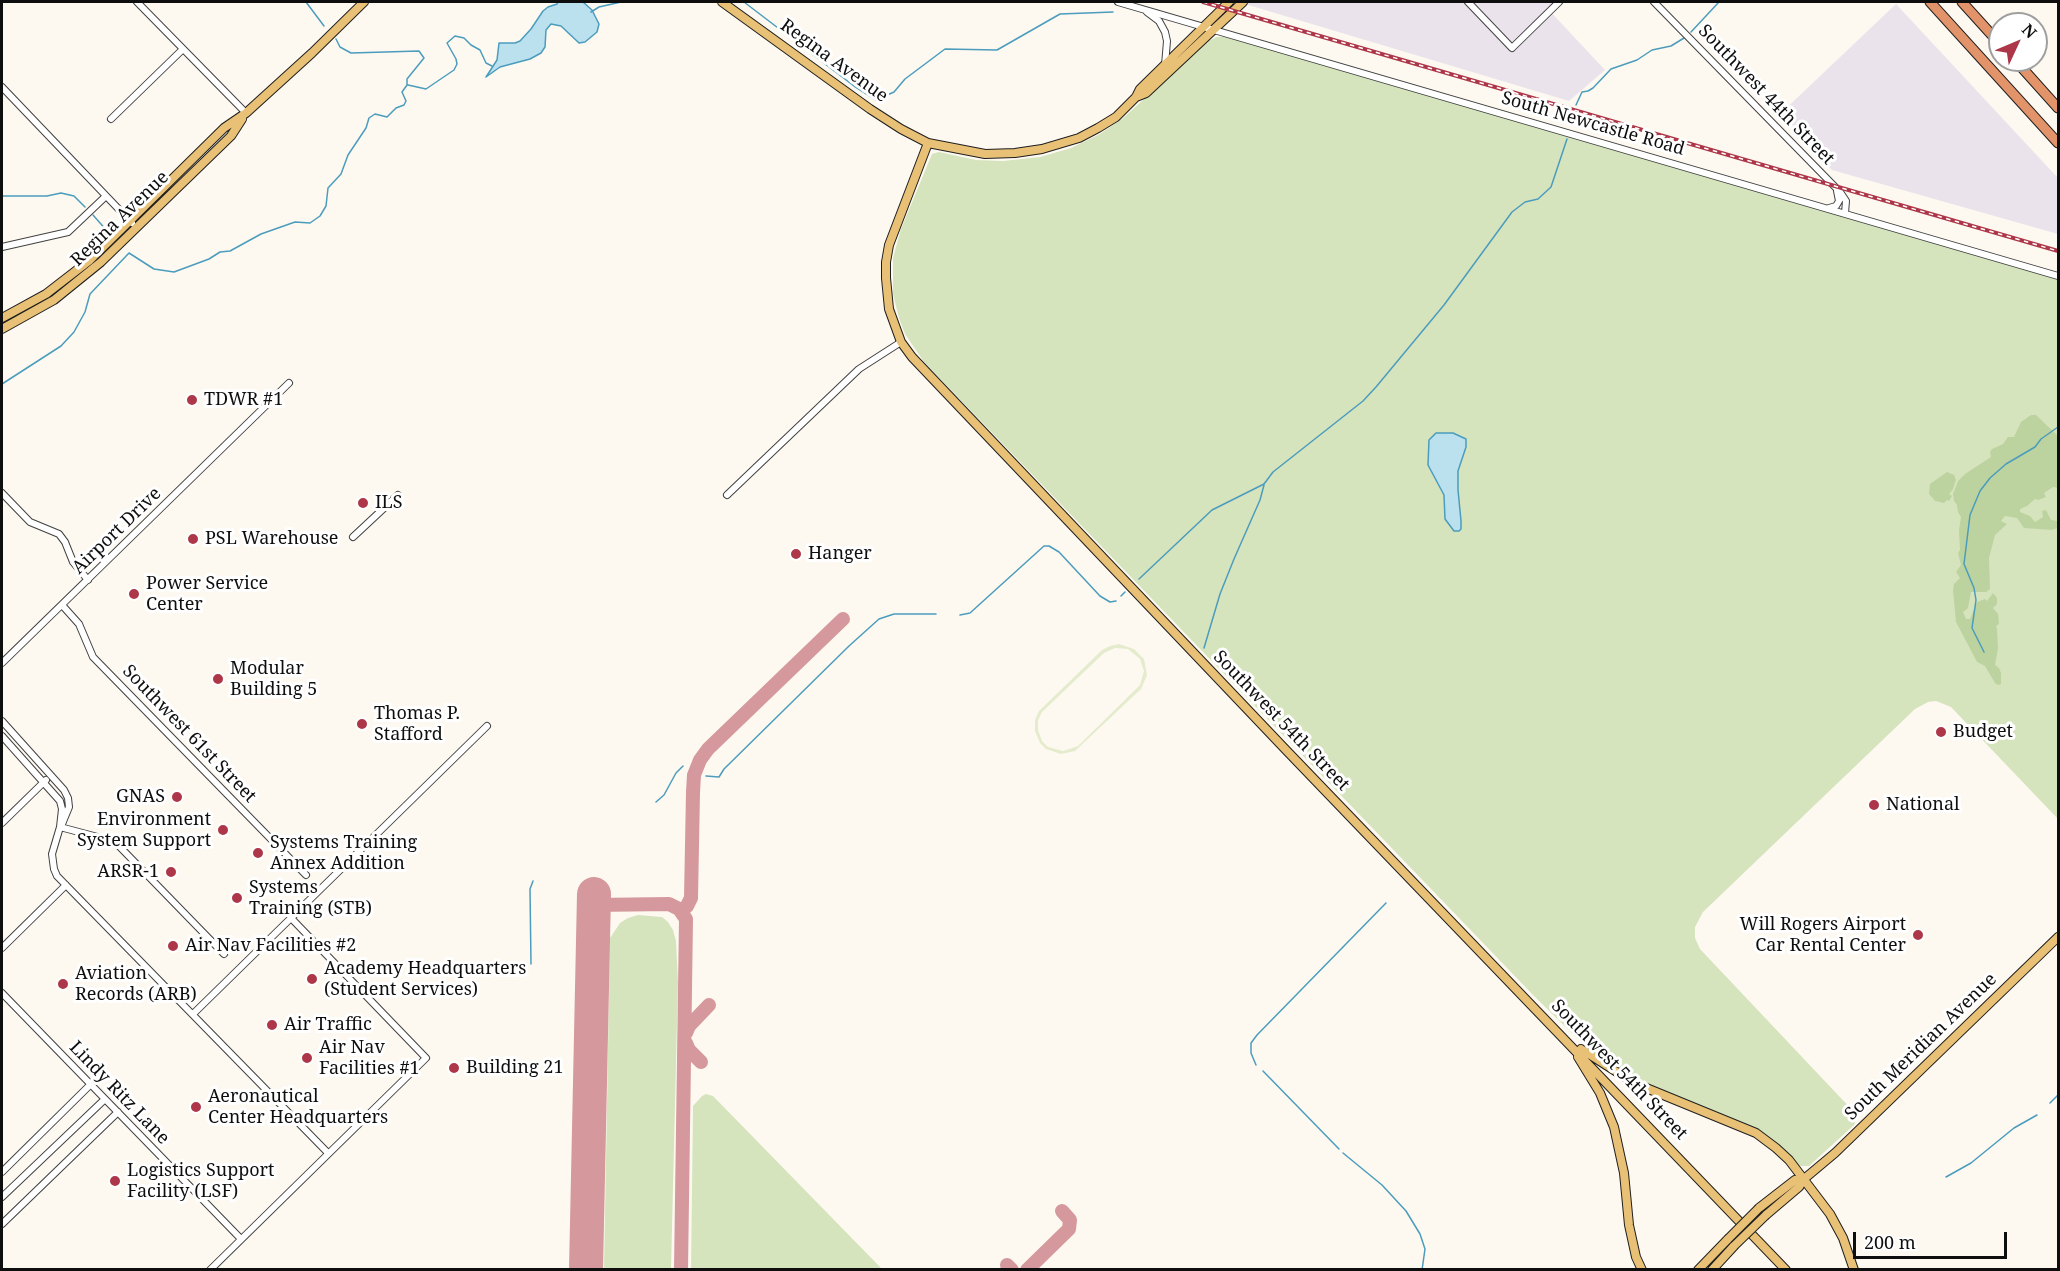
<!DOCTYPE html>
<html>
<head>
<meta charset="utf-8">
<style>
  body { margin:0 }
  #map { position:relative; width:2060px; height:1271px; overflow:hidden; background:#fdf9f0; font-family:"Noto Serif",serif }
  canvas { display:block }
  .frame { position:absolute; inset:0; border:3px solid #0e0e0e; pointer-events:none }
  .north { position:absolute; left:1988px; top:12px; width:60px; height:60px; box-sizing:border-box; background:#fff; border:2px solid #9f9f9f; border-radius:50%; rotate:46deg; font-size:16px; font-weight:700; line-height:24px; text-align:center; color:#0e0e0e }
  .north::after { content:''; display:block; margin:auto; width:21px; height:27px; background:#ad3749; clip-path:polygon(50% 0,100% 100%,50% 72%,0 100%) }
  .scale { position:absolute; left:1853px; top:1232px; width:154px; height:27px; box-sizing:border-box; border:3px solid #0e0e0e; border-top:0; padding-left:8px; font-size:18px; line-height:21px; white-space:nowrap; color:#0e0e0e; -webkit-text-stroke:4px #fff; paint-order:stroke }
</style>
</head>
<body>
<div id="map">
<canvas width="2060" height="1271"></canvas>
<div class="frame"></div>
<div class="north">N</div>
<div class="scale">200 m</div>
</div>
<script>
const ctx = document.querySelector('canvas').getContext('2d');
ctx.lineJoin = 'round';
function fill(path, color) { ctx.fillStyle = color; ctx.fill(path, 'evenodd'); }
const shape = rows => new Path2D(rows.map(r => 'M' + r).join(''));
function strokePath(path, color, width, dash) { ctx.strokeStyle = color; ctx.lineWidth = width; ctx.lineCap = dash ? 'butt' : 'round'; ctx.setLineDash(dash || []); ctx.stroke(path); }
function drawText(font, color, halo, rows, align = 'center') {
  ctx.font = font + ' "Noto Serif",serif'; ctx.lineWidth = 6; ctx.setLineDash([]); ctx.textBaseline = 'middle'; ctx.strokeStyle = halo; ctx.fillStyle = color; for (const [text, x, y, turn = 0] of rows) {
    ctx.save(); ctx.translate(x, y); ctx.rotate((+turn || 0) * Math.PI / 180); ctx.textAlign = isNaN(turn) ? turn : align; if (halo) ctx.strokeText(text, 0, 0); ctx.fillText(text, 0, 0); ctx.restore();
  }
}
fill(shape([
  [1248,2,1554,2,1547,8,1605,70,1569,101,1245,4],
  [1896,4,2058,178,2058,234,1832,170,1779,115]
]), '#eae3eb');
fill(shape([
  [1230,36,2058,278,2058,819,1951,707,1936,701,1928,702,1915,709,1703,912,1695,927,1695,938,1700,949,1855,1113,1857,1118,1854,1125,1809,1166,1799,1166,1778,1146,1637,1082,1587,1048,1535,997,924,362,905,334,899,318,893,294,893,258,901,229,932,154,939,152,976,160,1003,161,1040,157,1071,148,1100,134,1122,119,1208,41,1217,37],
  [638,915,662,917,668,922,673,930,676,941,678,982,671,1269,604,1269,610,938,620,923,628,918],
  [706,1094,713,1096,882,1269,691,1269,693,1106,702,1096]
]), '#d6e4be');
fill(shape([
  [2031,415,2036,415,2058,436,2058,488,2053,487,2044,493,2046,497,2038,500,2035,499,2027,506,2020,509,2020,512,2030,516,2035,522,2043,517,2042,511,2046,510,2051,520,2058,521,2058,528,2052,530,2024,528,2017,518,2005,516,2001,521,2007,524,1995,535,1989,558,1990,589,1986,592,1971,592,1968,608,1963,612,1966,619,1970,619,1977,602,1985,599,1987,601,1993,593,1997,598,1997,604,1993,608,1998,614,1999,623,1996,627,1997,628,1998,648,1995,665,1999,668,2001,673,2001,684,1998,685,1995,683,1985,666,1977,662,1956,622,1953,590,1954,584,1960,578,1956,572,1961,565,1958,553,1960,550,1959,530,1961,517,1958,512,1957,505,1954,501,1953,494,1958,481,1965,474,1991,457,1990,452,1992,449,2003,444,2008,437,2014,437,2021,422],
  [1947,472,1954,475,1956,480,1953,489,1949,494,1952,496,1949,501,1947,500,1944,503,1935,501,1929,494,1930,484]
]), '#bcd39f');
fill(shape([
  [1119,644,1134,649,1144,659,1147,675,1141,689,1075,751,1061,754,1046,749,1040,743,1035,731,1035,720,1039,711,1102,650,1110,646],
  [1115,648,1128,649,1140,659,1144,671,1140,685,1078,746,1063,751,1048,747,1042,741,1038,730,1038,720,1042,712,1104,653]
]), '#e5ecce');
const water = shape([
  [558,2,583,2,592,10,599,24,597,32,585,42,579,43,561,26,551,24,546,30,545,47,541,53,530,59,500,67,486,77,497,60,499,43,515,43,520,41,531,29,543,11,548,7,557,4,558,2],
  [1436,433,1453,433,1466,439,1466,447,1458,471,1458,490,1461,521,1461,529,1459,531,1454,531,1445,519,1444,495,1428,465,1429,440,1436,433]
]);
fill(water, '#bbe1ef');
strokePath(water, '#4b9cbd', 1.5);
strokePath(shape([
  [306,2,324,26],
  [744,2,854,86,876,100,894,92,905,79,945,49,997,50,1060,14,1113,12],
  [591,12,599,7,621,2],
  [1691,32,1719,2],
  [408,85,426,89,454,70,457,64,456,59,447,43,455,36,464,38,471,45,480,50,486,63,492,66],
  [1576,105,1582,92,1588,91,1593,88,1611,69,1637,60,1652,50,1671,46,1684,38],
  [1571,125,1573,117],
  [2,196,47,196,61,193,74,196,85,207],
  [93,215,108,232],
  [2,384,61,346,74,332,85,312,90,294,129,253,154,269,174,272,209,259,220,252,230,251,261,234,295,222,310,223,320,216,326,206,328,188,341,174,348,155,366,128,369,118,375,114,387,117,396,108,404,105,406,101,402,92,407,85,407,79,424,58,419,51,351,53,340,47,336,39],
  [1139,579,1212,510,1264,484,1273,472,1363,401,1376,387,1444,305,1512,212,1525,202,1538,199,1551,187,1567,139],
  [1121,596,1125,592],
  [960,615,970,613,1044,546,1049,546,1059,552,1100,596,1110,602,1116,601],
  [1204,648,1220,594,1234,559,1260,500,1264,485],
  [1984,652,1972,628,1976,600,1974,588,1964,564,1970,515,1980,491,1990,478,2006,464,2035,447,2041,439,2058,427],
  [706,776,719,777,724,769,849,646,879,619,894,614,936,614],
  [656,802,664,795,676,773,683,766],
  [531,964,530,889,533,881],
  [1256,1065,1251,1053,1251,1043,1257,1035,1386,903],
  [1263,1071,1339,1149],
  [2050,1103,2058,1095],
  [1343,1153,1382,1185,1406,1211,1420,1234,1425,1249,1422,1270],
  [1946,1177,1971,1163,2014,1128,2037,1115]
]), '#4b9cbd', 1.5);
strokePath(shape([
  [594,905,669,904,679,909,686,919,681,1270],
  [682,911,687,906,691,898,693,792,694,775,700,760,708,749,843,619],
  [686,1033,689,1026,709,1005],
  [686,1043,689,1050,701,1062],
  [1007,1265,1012,1270],
  [585,1270,587,1256],
  [1027,1270,1069,1229,1070,1220,1062,1211]
]), '#d5989c', 14);
strokePath(shape([
  [586,1270,594,894]
]), '#d5989c', 34);
const minor = shape([
  [137,2,246,113],
  [1118,2,2058,276],
  [1468,2,1512,48,1559,2],
  [1654,2,1840,192,1846,201,1845,213],
  [1147,12,1159,21,1165,32,1167,41,1165,65],
  [2,87,132,223],
  [111,119,183,49],
  [1829,208,1836,206,1839,201,1837,191],
  [2,247,68,232,106,196],
  [2,493,30,522,59,534,65,542,73,562,88,580],
  [727,495,859,369,901,342],
  [353,537,398,495],
  [62,605,79,624,93,657,306,875],
  [2,663,289,383],
  [2,721,64,790,68,798,69,807,62,824],
  [2,736,60,801,62,809,60,827,52,854,54,869,57,876,328,1153],
  [2,823,46,780],
  [60,827,109,840,118,845,224,954],
  [2,948,66,885],
  [2,993,241,1239],
  [193,1014,487,726],
  [2,1172,91,1084],
  [2,1197,105,1099],
  [2,1224,118,1112],
  [210,1270,426,1058,291,918]
]);
const major = shape([
  [722,2,870,109,901,129,928,143,985,154,1015,153,1042,149,1079,138,1098,128,1116,117,1136,97,1140,89,1229,2],
  [1136,97,1146,93,1243,2],
  [928,143,889,245,886,262,886,278,889,309,901,342,912,357,1286,750,1786,1270],
  [2,318,46,294,90,260,224,128,246,113,312,53,364,2],
  [2,329,54,300,101,262,231,136,242,119],
  [1581,1049,1634,1083,1756,1133,1776,1148,1789,1160,1830,1214,1843,1238,1854,1270],
  [1578,1057,1600,1093,1614,1127,1624,1173,1629,1225,1636,1257,1642,1270],
  [1759,1208,1795,1180,1804,1179],
  [1766,1215,1799,1187,1804,1179,1835,1153,2058,937],
  [1698,1270,1728,1239],
  [1712,1270,1734,1246]
]);
const highway = shape([
  [1930,2,2058,143],
  [1962,2,2000,44],
  [2015,60,2058,108]
]);
strokePath(minor, '#414141', 8);
strokePath(major, '#1f1f1f', 10);
strokePath(highway, '#1f1f1f', 11);
strokePath(minor, '#fff', 6);
strokePath(major, '#e8c076', 8);
strokePath(highway, '#e39369', 9);
const rail = shape([
  [1203,2,2058,251]
]);
strokePath(rail, '#ad3749', 4);
strokePath(rail, '#fff', 1.5, [4.5]);
const majorBridge = shape([
  [1728,1239,1759,1208],
  [1734,1246,1766,1215]
]);
strokePath(majorBridge, '#1f1f1f', 10, []);
strokePath(majorBridge, '#e8c076', 8);
for (const [x, y, r, color] of [
  [192,400,6,"#ad3749"],
  [363,503,6,"#ad3749"],
  [193,539,6,"#ad3749"],
  [796,554,6,"#ad3749"],
  [134,594,6,"#ad3749"],
  [218,679,6,"#ad3749"],
  [362,724,6,"#ad3749"],
  [1941,732,6,"#ad3749"],
  [177,797,6,"#ad3749"],
  [1874,805,6,"#ad3749"],
  [223,830,6,"#ad3749"],
  [258,853,6,"#ad3749"],
  [171,872,6,"#ad3749"],
  [237,898,6,"#ad3749"],
  [1918,935,6,"#ad3749"],
  [173,946,6,"#ad3749"],
  [312,979,6,"#ad3749"],
  [63,984,6,"#ad3749"],
  [272,1025,6,"#ad3749"],
  [307,1058,6,"#ad3749"],
  [454,1068,6,"#ad3749"],
  [196,1107,6,"#ad3749"],
  [115,1181,6,"#ad3749"]
]) { const dot = new Path2D(); dot.arc(x, y, r, 0, 2 * Math.PI); ctx.fillStyle = color; ctx.fill(dot); strokePath(dot, '#fff', 2); }
drawText('18px', '#0e0e0e', '#fff', [
  ["Regina Avenue",834,61,36],
  ["Southwest 44th Street",1766,95,46],
  ["South Newcastle Road",1593,124,16],
  ["Regina Avenue",120,219,-44],
  ["Airport Drive",117,531,-44],
  ["Southwest 54th Street",1281,721,46],
  ["Southwest 61st Street",189,734,46],
  ["South Meridian Avenue",1921,1047,-44],
  ["Southwest 54th Street",1619,1070,46],
  ["Lindy Ritz Lane",119,1093,46]
]);
drawText('18px', '#0e0e0e', '#fff', [
  ["TDWR #1",204,400],
  ["ILS",375,503],
  ["PSL Warehouse",205,539],
  ["Hanger",808,554],
  ["Power Service",146,584],
  ["Center",146,605],
  ["Modular",230,669],
  ["Building 5",230,690],
  ["Thomas P.",374,714],
  ["Stafford",374,735],
  ["Budget",1953,732],
  ["GNAS",165,797,"right"],
  ["National",1886,805],
  ["Environment",211,820,"right"],
  ["System Support",211,841,"right"],
  ["Systems Training",270,843],
  ["Annex Addition",270,864],
  ["ARSR-1",159,872,"right"],
  ["Systems",249,888],
  ["Training (STB)",249,909],
  ["Will Rogers Airport",1906,925,"right"],
  ["Car Rental Center",1906,946,"right"],
  ["Air Nav Facilities #2",185,946],
  ["Academy Headquarters",324,969],
  ["(Student Services)",324,990],
  ["Aviation",75,974],
  ["Records (ARB)",75,995],
  ["Air Traffic",284,1025],
  ["Air Nav",319,1048],
  ["Facilities #1",319,1069],
  ["Building 21",466,1068],
  ["Aeronautical",208,1097],
  ["Center Headquarters",208,1118],
  ["Logistics Support",127,1171],
  ["Facility (LSF)",127,1192]
], 'left');
</script>
</body>
</html>
